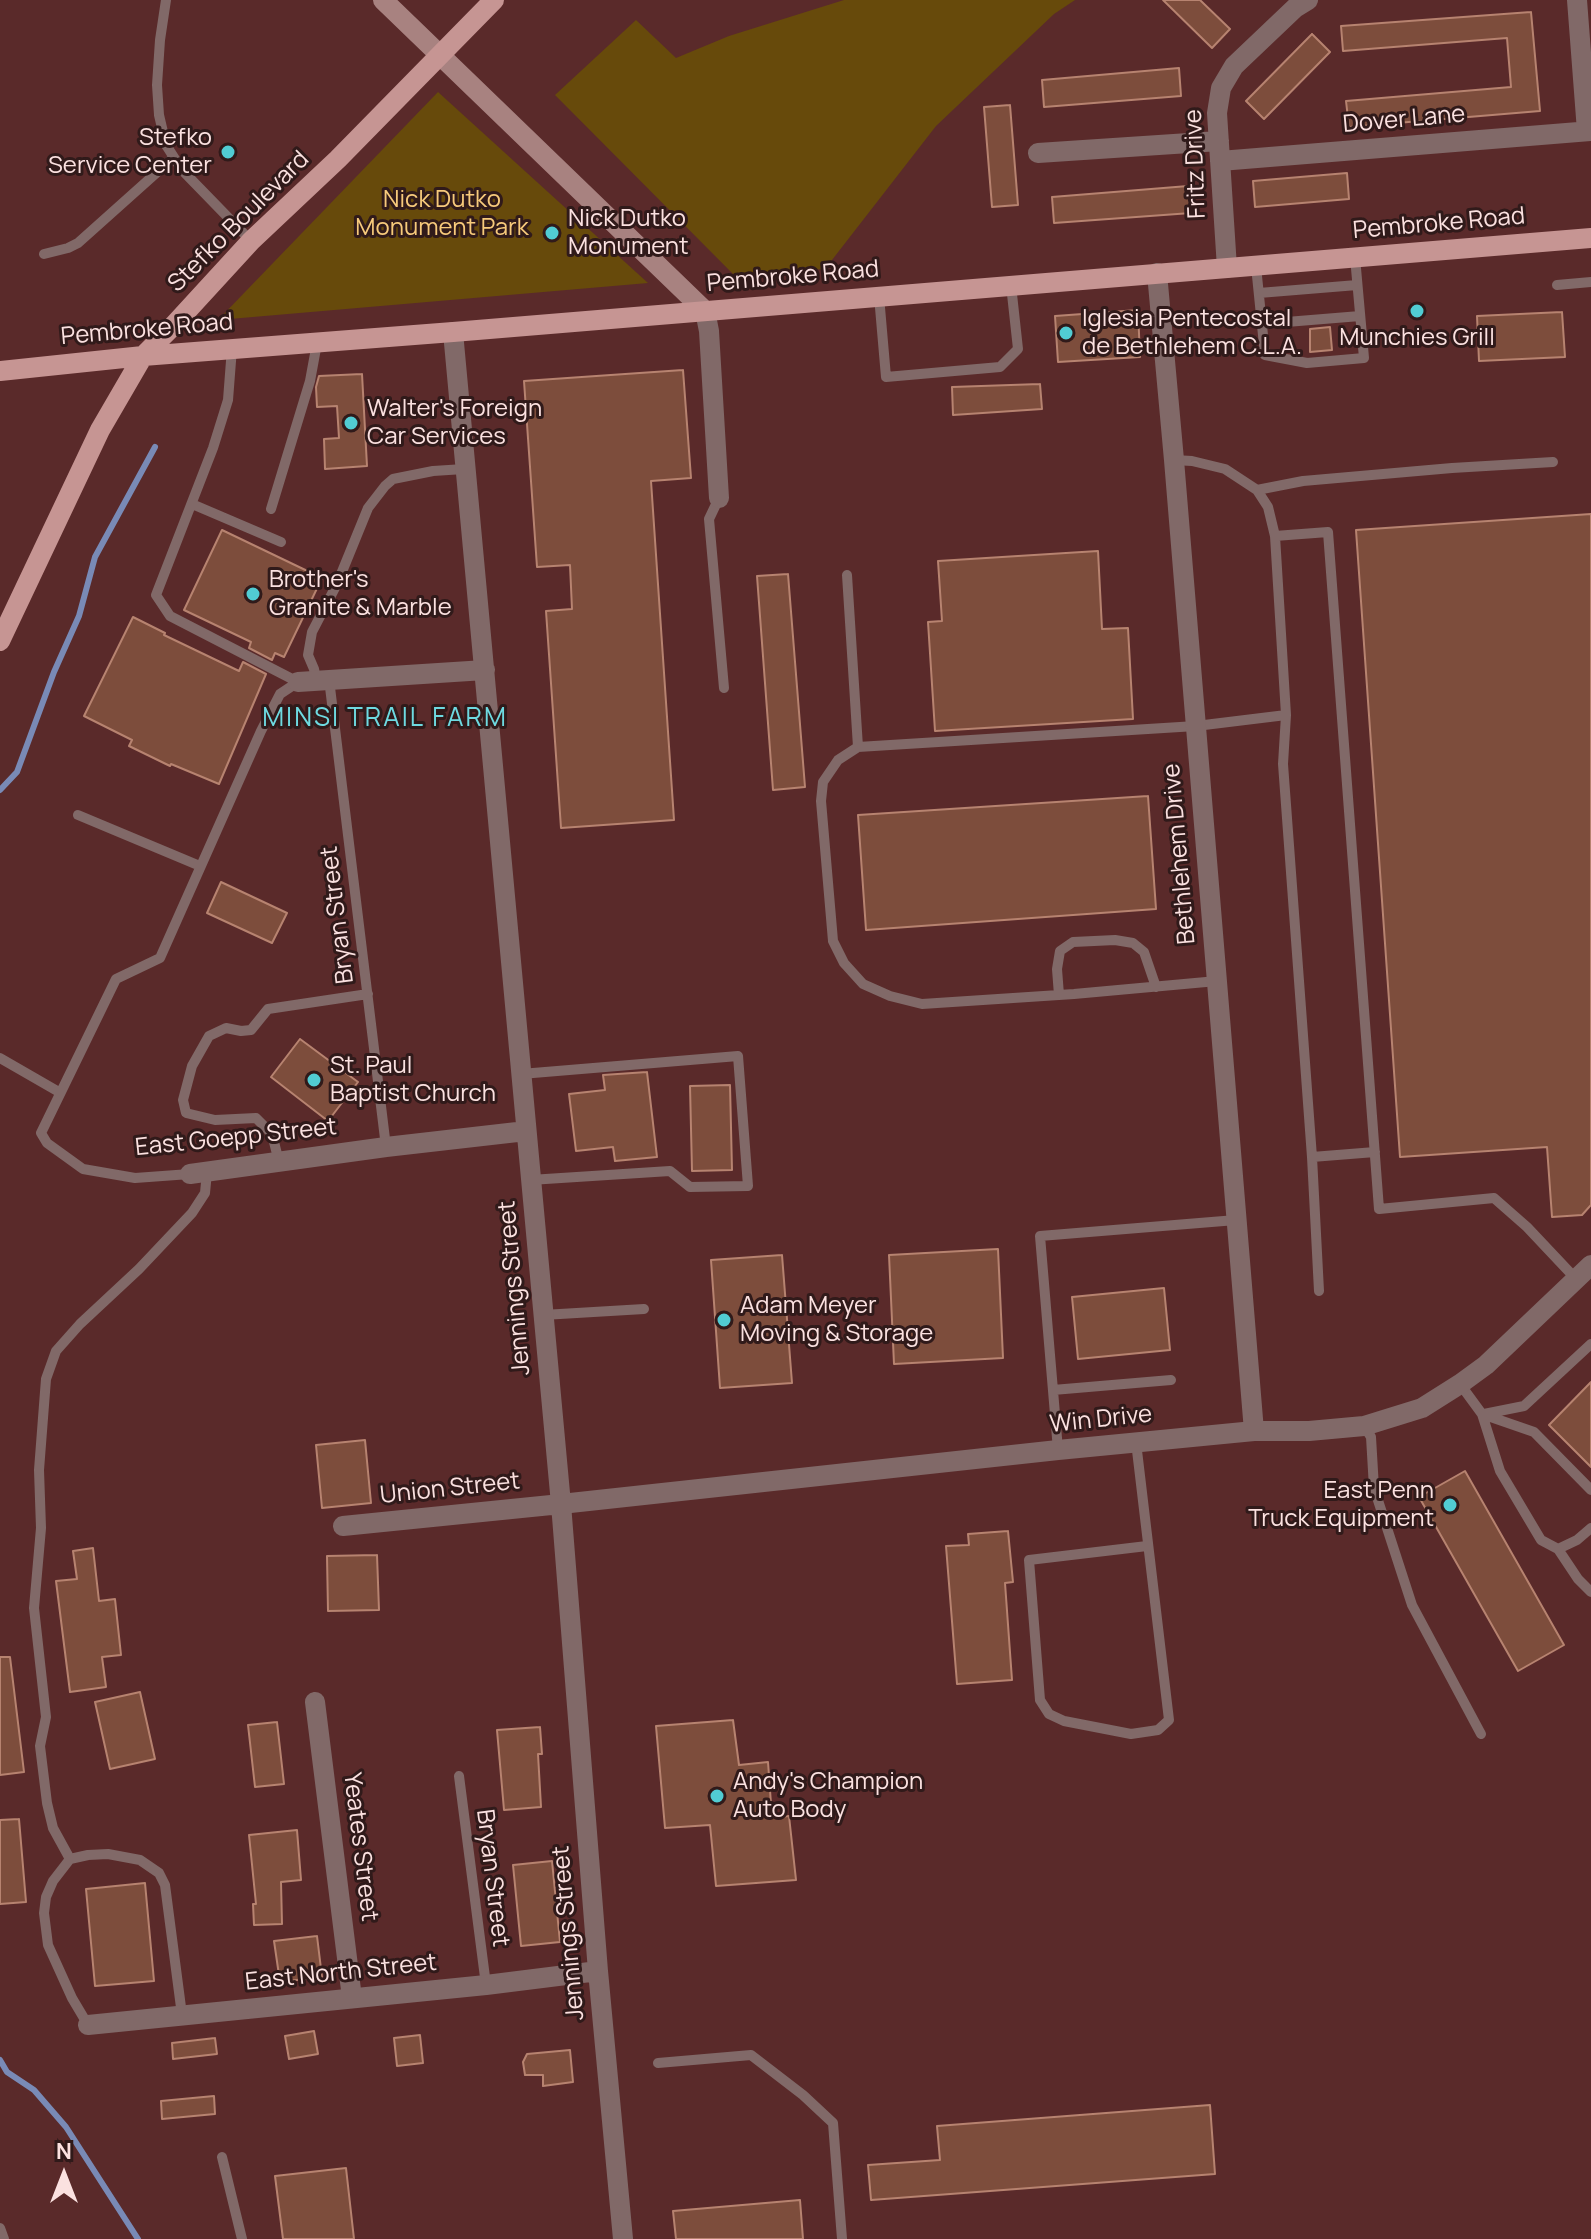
<!DOCTYPE html>
<html>
<head>
<meta charset="utf-8">
<style>
  body { margin:0 }
  #map { position:relative; width:1591px; height:2239px; overflow:hidden; background:#5a2a2a; font-family:Manrope,sans-serif }
  canvas { display:block }
  .north { position:absolute; left:24px; top:2135px; width:80px; height:80px; -webkit-text-stroke:6px #301a1a; paint-order:stroke; rotate:0deg; font-size:22px; font-weight:700; line-height:32px; text-align:center; color:#fbe1e0 }
  .north::after { content:''; display:block; margin:auto; width:28px; height:36px; background:#fbe1e0; clip-path:polygon(50% 0,100% 100%,50% 72%,0 100%) }
</style>
</head>
<body>
<div id="map">
<canvas width="1591" height="2239"></canvas>
<div class="north">N</div>
</div>
<script>
const ctx = document.querySelector('canvas').getContext('2d');
ctx.lineJoin = 'round';
function fill(path, color) { ctx.fillStyle = color; ctx.fill(path, 'evenodd'); }
const shape = rows => new Path2D(rows.map(r => 'M' + r).join(''));
function strokePath(path, color, width, dash) { ctx.strokeStyle = color; ctx.lineWidth = width; ctx.lineCap = dash ? 'butt' : 'round'; ctx.setLineDash(dash || []); ctx.stroke(path); }
function drawText(font, color, halo, rows, align = 'center') {
  ctx.font = font + ' Manrope,sans-serif'; ctx.lineWidth = 6; ctx.setLineDash([]); ctx.textBaseline = 'middle'; ctx.strokeStyle = halo; ctx.fillStyle = color; for (const [text, x, y, turn = 0] of rows) {
    ctx.save(); ctx.translate(x, y); ctx.rotate((+turn || 0) * Math.PI / 180); ctx.textAlign = isNaN(turn) ? turn : align; if (halo) ctx.strokeText(text, 0, 0); ctx.fillText(text, 0, 0); ctx.restore();
  }
}
fill(shape([
  [844,0,1075,0,1054,14,936,126,825,269,733,274,555,95,636,20,676,58,729,36],
  [438,92,648,283,218,320]
]), '#674a0b');
strokePath(shape([
  [0,790,17,772,54,672,79,616,95,557,155,447],
  [0,2060,7,2072,34,2090,66,2127,138,2239]
]), '#798ab6', 6);
const building = shape([
  [1163,0,1200,0,1230,29,1212,48,1163,0],
  [1531,12,1540,111,1349,127,1346,101,1511,87,1507,38,1343,51,1341,26,1531,12],
  [1312,34,1330,52,1264,119,1246,101,1312,34],
  [1179,68,1181,96,1044,107,1042,80,1179,68],
  [1010,105,1018,205,992,207,984,107,1010,105],
  [1347,173,1349,199,1255,207,1253,181,1347,173],
  [1188,186,1191,213,1054,223,1052,197,1188,186],
  [1138,310,1140,357,1058,362,1055,316,1138,310],
  [1562,312,1565,357,1479,361,1477,316,1562,312],
  [1330,327,1332,350,1310,352,1310,329,1330,327],
  [683,370,691,478,651,481,674,820,561,828,546,611,572,609,570,565,537,567,524,381,683,370],
  [362,374,367,466,325,469,324,439,339,438,337,406,317,407,316,387,319,376,362,374],
  [1040,384,1042,409,953,415,952,387,1040,384],
  [1591,514,1591,1205,1582,1215,1552,1217,1547,1147,1400,1157,1356,530,1591,514],
  [222,530,322,578,284,657,275,653,272,660,249,648,251,642,184,610,222,530],
  [1098,551,1102,629,1128,628,1133,719,935,731,928,622,942,621,938,561,1098,551],
  [788,574,805,787,773,790,757,576,788,574],
  [133,617,165,633,164,635,239,671,243,662,266,674,219,784,171,764,170,766,129,746,132,740,84,716,133,617],
  [1148,796,1156,909,866,930,858,815,1148,796],
  [221,882,287,913,272,943,207,913,221,882],
  [300,1039,358,1082,328,1121,271,1077,300,1039],
  [647,1072,657,1157,615,1161,613,1147,576,1151,569,1094,605,1090,603,1075,647,1072],
  [730,1085,732,1170,692,1171,690,1086,730,1085],
  [998,1249,1003,1358,894,1364,889,1255,998,1249],
  [782,1255,792,1383,720,1388,711,1260,782,1255],
  [1164,1288,1170,1350,1078,1359,1072,1297,1164,1288],
  [1591,1382,1591,1467,1549,1425,1591,1382],
  [365,1440,371,1503,322,1508,316,1445,365,1440],
  [1465,1471,1564,1645,1518,1671,1419,1497,1465,1471],
  [1008,1531,1013,1582,1005,1583,1012,1680,957,1684,946,1546,969,1545,968,1534,1008,1531],
  [93,1548,99,1601,115,1599,121,1655,102,1657,106,1687,70,1692,56,1581,77,1579,73,1551,93,1548],
  [377,1555,379,1610,328,1611,327,1556,377,1555],
  [0,1657,10,1657,24,1772,0,1775,0,1657],
  [140,1692,155,1759,110,1769,95,1702,140,1692],
  [733,1720,739,1765,768,1762,772,1818,789,1816,796,1880,716,1886,710,1825,665,1828,656,1726,733,1720],
  [277,1722,284,1784,255,1787,248,1725,277,1722],
  [540,1727,542,1754,538,1754,541,1807,504,1810,497,1730,540,1727],
  [19,1819,26,1902,0,1904,0,1820,19,1819],
  [297,1830,301,1880,281,1882,282,1924,254,1925,253,1904,256,1904,249,1835,297,1830],
  [552,1861,560,1942,521,1946,513,1865,552,1861],
  [145,1883,154,1981,95,1986,86,1889,145,1883],
  [317,1936,322,1977,280,1982,274,1941,317,1936],
  [314,2031,318,2054,289,2059,285,2036,314,2031],
  [420,2035,423,2063,397,2066,394,2038,420,2035],
  [215,2038,217,2054,173,2059,172,2043,215,2038],
  [570,2050,573,2082,543,2086,543,2075,525,2075,523,2062,527,2054,570,2050],
  [214,2096,215,2114,162,2119,161,2101,214,2096],
  [1210,2105,1215,2174,871,2200,868,2165,940,2160,937,2126,1210,2105],
  [346,2168,354,2239,283,2239,275,2176,346,2168],
  [800,2200,803,2239,676,2239,673,2211,800,2200]
]);
fill(building, '#7d4d3c');
strokePath(building, '#b78370', 2);
strokePath(shape([
  [166,0,160,40,157,85,159,115,166,145,182,170,251,241],
  [44,254,68,248,78,243,173,158],
  [1256,266,1265,355,1307,363,1364,358,1355,257],
  [1557,285,1591,282],
  [1259,293,1357,285],
  [879,296,886,377,1000,367,1018,349,1011,285],
  [1262,324,1360,316],
  [1174,460,1192,461,1225,469,1257,490,1268,507,1275,536],
  [1257,490,1303,481,1452,468,1553,462],
  [719,498,709,519,724,688],
  [192,504,281,542],
  [271,509,310,381,317,343],
  [847,575,858,747,1196,726,1286,715],
  [329,679,386,1147],
  [316,680,314,669,308,655,312,632,337,584,368,508,385,486,393,479,433,471,464,469],
  [858,747,838,760,823,782,821,801,833,941,844,963,863,984,890,996,922,1004,1074,994,1217,981],
  [78,815,200,866],
  [1059,995,1057,969,1060,951,1073,942,1115,940,1133,943,1144,952,1156,987],
  [0,1058,59,1092],
  [521,1074,738,1056,748,1186,690,1187,670,1171,530,1180],
  [1312,1157,1375,1152],
  [279,1162,272,1134,256,1118,215,1120,186,1113,183,1100,192,1066,209,1036,226,1028,241,1031,251,1030,268,1009,368,994],
  [190,1174,135,1178,83,1169,47,1143,41,1133,116,979,160,958,261,731,280,694,298,682,170,616,156,595,213,448,228,400,232,348],
  [1319,1291,1312,1157,1283,764,1286,715,1275,536,1328,532,1379,1209,1494,1198,1527,1227,1576,1279],
  [543,1315,644,1309],
  [1460,1384,1482,1414,1500,1471,1541,1540,1558,1549,1577,1540,1591,1528],
  [1053,1390,1171,1380],
  [1482,1414,1534,1432,1591,1490],
  [1484,1414,1524,1406,1591,1344],
  [1364,1426,1371,1437,1374,1488,1412,1605,1481,1734],
  [1136,1442,1169,1720,1158,1730,1131,1734,1064,1721,1049,1714,1040,1700,1029,1560,1147,1546],
  [1058,1450,1040,1236,1236,1220],
  [1558,1549,1578,1579,1591,1592],
  [459,1776,486,1985],
  [70,1859,53,1828,47,1803,40,1746,46,1717,34,1608,41,1528,39,1470,46,1379,56,1351,80,1324,139,1269,192,1213,205,1193,207,1172],
  [88,2025,72,1998,48,1945,44,1913,46,1897,53,1881,70,1859,88,1855,108,1854,140,1860,159,1873,165,1885,182,2015],
  [658,2063,751,2055,803,2095,833,2123,842,2239],
  [222,2157,242,2239],
  [0,2228,4,2239]
]), '#816968', 10);
strokePath(shape([
  [1577,0,1587,131],
  [1038,153,1219,141],
  [1220,161,1591,131],
  [1227,268,1217,113,1221,88,1234,66,1295,8,1308,0],
  [1157,273,1174,460,1254,1431],
  [705,311,709,331,719,498],
  [453,332,561,1504,598,1971,623,2239],
  [298,682,485,670],
  [190,1174,386,1147,526,1131],
  [343,1526,561,1504,1058,1450,1254,1431,1309,1431,1364,1426,1422,1408,1460,1384,1486,1365,1591,1265],
  [315,1702,352,1998],
  [88,2025,486,1985,598,1971]
]), '#816968', 20);
strokePath(shape([
  [383,0,705,311]
]), '#a88280', 20);
strokePath(shape([
  [0,371,143,356,453,332,1591,238],
  [0,641,100,430,143,356,173,326,251,241,338,159,494,0]
]), '#c69593', 20);
for (const [x, y, r, color] of [
  [228,152,8,"#51ccd3"],
  [552,233,8,"#51ccd3"],
  [1417,311,8,"#51ccd3"],
  [1066,333,8,"#51ccd3"],
  [351,423,8,"#51ccd3"],
  [253,594,8,"#51ccd3"],
  [314,1080,8,"#51ccd3"],
  [724,1320,8,"#51ccd3"],
  [1450,1505,8,"#51ccd3"],
  [717,1796,8,"#51ccd3"]
]) { const dot = new Path2D(); dot.arc(x, y, r, 0, 2 * Math.PI); ctx.fillStyle = color; ctx.fill(dot); strokePath(dot, '#301a1a', 3); }
drawText('24px', '#fbe1e0', '#301a1a', [
  ["Dover Lane",1404,120,-5],
  ["Fritz Drive",1196,164,-92],
  ["Stefko Boulevard",239,222,-45],
  ["Pembroke Road",1439,224,-5],
  ["Pembroke Road",793,277,-5],
  ["Pembroke Road",147,330,-5],
  ["Bethlehem Drive",1180,854,-95],
  ["Bryan Street",338,915,-97],
  ["East Goepp Street",236,1138,-6],
  ["Jennings Street",515,1288,-95],
  ["Win Drive",1101,1420,-6],
  ["Union Street",450,1489,-6],
  ["Yeates Street",360,1847,83],
  ["Bryan Street",492,1878,83],
  ["Jennings Street",569,1933,-95],
  ["East North Street",341,1973,-6]
]);
drawText('24px', '#fbe1e0', '#301a1a', [
  ["Stefko",212,138,"right"],
  ["Service Center",212,166,"right"],
  ["Nick Dutko",568,219],
  ["Monument",568,247],
  ["Iglesia Pentecostal",1082,319],
  ["de Bethlehem C.L.A.",1082,347],
  ["Munchies Grill",1417,338,"center"],
  ["Walter's Foreign",367,409],
  ["Car Services",367,437],
  ["Brother's",269,580],
  ["Granite & Marble",269,608],
  ["St. Paul",330,1066],
  ["Baptist Church",330,1094],
  ["Adam Meyer",740,1306],
  ["Moving & Storage",740,1334],
  ["East Penn",1434,1491,"right"],
  ["Truck Equipment",1434,1519,"right"],
  ["Andy's Champion",733,1782],
  ["Auto Body",733,1810]
], 'left');
drawText('24px', '#f7ca7b', '#301a1a', [
  ["Nick Dutko",442,200],
  ["Monument Park",442,228]
]);
ctx.letterSpacing = '2px';
drawText('26px', '#6edae1', '#301a1a', [
  ["MINSI TRAIL FARM",385,719]
]);
ctx.letterSpacing = '0px';
</script>
</body>
</html>
